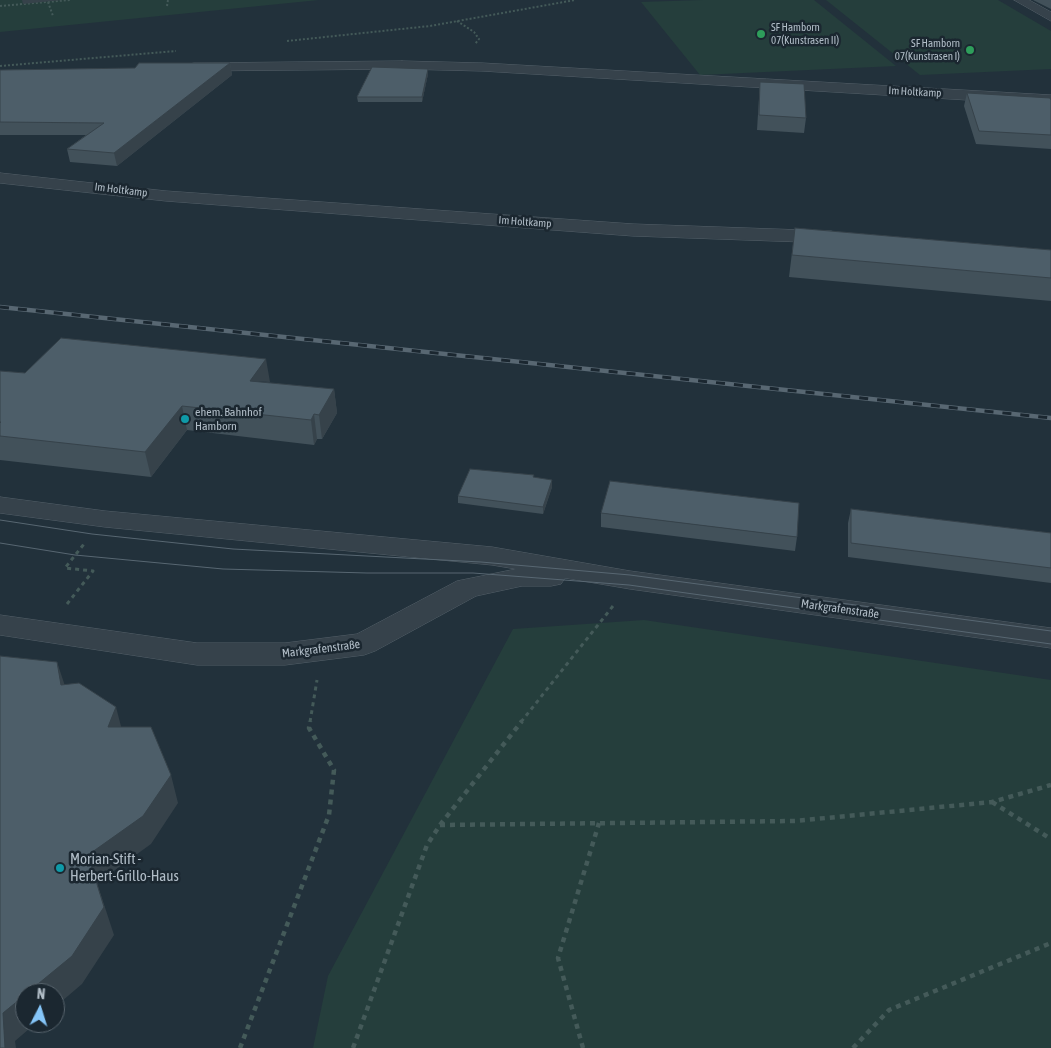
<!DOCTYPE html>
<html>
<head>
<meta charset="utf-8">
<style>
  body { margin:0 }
  #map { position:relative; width:1051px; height:1048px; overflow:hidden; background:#22313b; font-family:"Asap Condensed",sans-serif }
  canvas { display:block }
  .north { position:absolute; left:15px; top:983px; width:50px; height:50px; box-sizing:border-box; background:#1b2730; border:1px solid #57636c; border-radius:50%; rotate:5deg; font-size:14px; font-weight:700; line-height:20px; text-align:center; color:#b1bdc7 }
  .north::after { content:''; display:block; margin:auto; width:18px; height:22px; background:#85c5f8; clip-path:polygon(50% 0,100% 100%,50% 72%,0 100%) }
</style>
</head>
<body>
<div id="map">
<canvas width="1051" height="1048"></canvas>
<div class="north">N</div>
</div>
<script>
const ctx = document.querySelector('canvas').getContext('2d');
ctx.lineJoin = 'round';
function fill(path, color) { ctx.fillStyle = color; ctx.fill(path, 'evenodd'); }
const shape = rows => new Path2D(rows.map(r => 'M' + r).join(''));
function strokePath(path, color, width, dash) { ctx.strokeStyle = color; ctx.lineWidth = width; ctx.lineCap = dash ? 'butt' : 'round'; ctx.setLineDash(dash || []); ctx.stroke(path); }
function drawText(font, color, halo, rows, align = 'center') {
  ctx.font = font + ' "Asap Condensed",sans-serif'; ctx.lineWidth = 5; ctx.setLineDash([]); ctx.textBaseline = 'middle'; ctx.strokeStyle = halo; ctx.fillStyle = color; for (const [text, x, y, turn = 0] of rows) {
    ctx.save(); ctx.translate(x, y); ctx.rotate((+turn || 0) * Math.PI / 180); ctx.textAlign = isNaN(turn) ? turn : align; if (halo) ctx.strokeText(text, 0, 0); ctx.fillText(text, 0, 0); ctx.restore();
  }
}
fill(shape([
  [0,0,319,0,0,32],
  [703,0,814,0,896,66,700,75,641,2],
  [826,0,998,0,1051,31,1051,69,920,75],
  [644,620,1051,680,1051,1048,313,1048,328,976,513,629]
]), '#253e3c');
const minor = shape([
  [1014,0,1029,0,1051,12,1051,21,1014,0],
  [402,61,482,63,1051,95,1051,105,482,71,402,69,194,71,189,70,187,67,189,64,194,63,402,61],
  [0,173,166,191,633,224,831,231,838,233,841,237,838,241,831,243,633,236,166,201,0,183,0,173],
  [0,497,105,511,492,547,630,571,1051,628,1051,648,630,589,565,578,561,584,551,586,522,586,476,596,375,651,364,655,285,665,197,665,0,635,0,615,197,643,285,643,357,634,457,581,516,569,492,565,105,527,0,513,0,497]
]);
strokePath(minor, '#546069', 1);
strokePath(shape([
  [48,2,53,16],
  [0,6,70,0],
  [167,6,168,0],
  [457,21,474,32,479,39,475,44],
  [287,41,430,26,575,0],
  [0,66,176,51]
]), '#445a59', 2, [2, 2]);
strokePath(shape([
  [67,604,93,571,65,568,84,544],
  [310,722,317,680],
  [521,722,613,606]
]), '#445a59', 3, [4, 4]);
strokePath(shape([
  [992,802,1051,839],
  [440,825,795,821,992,802,1051,785],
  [240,1048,329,815,334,770,309,728,310,721],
  [353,1048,427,845,440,825,522,721],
  [583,1048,558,958,599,823],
  [853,1048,889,1010,1051,943]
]), '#445a59', 4.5, [5, 5]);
fill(minor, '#36424b');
strokePath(shape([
  [0,520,92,534,233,549,481,562,630,575,1051,631],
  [0,543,75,555,223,569,367,573,473,573,629,585,1051,644]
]), '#586772', 1);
const rail = shape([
  [0,307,1051,418]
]);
strokePath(rail, '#586772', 4.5);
strokePath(rail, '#1b2730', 3, [9]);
fill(shape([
  [1033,0,1051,0,1051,9],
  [230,63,232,75,117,166,70,162,67,149,86,135,0,135,0,70,135,68],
  [428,74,422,102,358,102,357,97],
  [760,82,806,118,804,133,757,130],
  [967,93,1051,100,1051,149,976,144,964,106],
  [795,228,1051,250,1051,301,789,277],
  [0,371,25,373,270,383,334,389,337,413,322,439,317,439,314,445,187,430,151,477,0,460],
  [534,477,552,487,543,514,458,503,458,496],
  [851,509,1051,533,1051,583,848,557,848,523],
  [601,513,797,537,795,551,601,527]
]), '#42515a');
fill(shape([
  [22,0,62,0,23,4],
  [230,63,232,75,117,166,114,153],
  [428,69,428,74,422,102,422,97],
  [266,359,270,382,250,381],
  [334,389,337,413,322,439,319,415],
  [182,406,187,430,151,477,145,452],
  [314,414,317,439,314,445,311,420],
  [552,480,552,487,543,514,543,507],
  [57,662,66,689,61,685],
  [116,707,123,734,108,727],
  [171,775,178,803,151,844,97,883,114,935,82,984,55,1007,55,993,27,993,88,855],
  [25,995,25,1023,36,1023,15,1041,16,1048,5,1048,3,1013]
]), '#36424a');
const building = shape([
  [139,63,230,63,114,153,67,149,104,123,0,122,0,70,135,68,139,63],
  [372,67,428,69,422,97,357,97,372,67],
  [760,82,804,84,806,118,759,115,760,82],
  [967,93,1050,98,1051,100,1051,135,979,131,967,93],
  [795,228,1051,250,1051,278,792,255,795,228],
  [61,338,266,359,250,381,334,389,319,415,314,414,311,420,182,406,145,452,0,436,0,423,1,422,0,422,0,371,25,373,61,338],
  [470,469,534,475,533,477,552,480,543,507,458,496,470,469],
  [610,481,799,503,797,537,601,513,610,481],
  [851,509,1051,533,1051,568,851,543,851,509],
  [0,656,57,662,61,685,79,683,116,707,108,727,151,727,171,775,143,816,88,855,104,907,72,956,27,993,25,993,25,995,3,1013,5,1048,0,1048,0,656]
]);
fill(building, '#4d5e69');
strokePath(building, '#36424a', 1);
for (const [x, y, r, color] of [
  [761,34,5,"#2e9e5b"],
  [970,50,5,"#2e9e5b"],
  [185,419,5,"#0f9aa8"],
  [60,868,5,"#0f9aa8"]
]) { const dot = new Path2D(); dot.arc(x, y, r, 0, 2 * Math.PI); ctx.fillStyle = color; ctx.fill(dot); strokePath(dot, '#1b2730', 2); }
drawText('11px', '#b1bdc7', '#1b2730', [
  ["SF Hamborn",771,28],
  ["07(Kunstrasen II)",771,41],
  ["SF Hamborn",960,44,"right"],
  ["07(Kunstrasen I)",960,57,"right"]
], 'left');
drawText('11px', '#b1bdc7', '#1b2730', [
  ["Im Holtkamp",915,92,3],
  ["Im Holtkamp",121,190,7],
  ["Im Holtkamp",525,222,4]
]);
drawText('12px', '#b1bdc7', '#1b2730', [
  ["ehem. Bahnhof",195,412],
  ["Hamborn",195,426]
], 'left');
drawText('12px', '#b1bdc7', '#1b2730', [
  ["Markgrafenstraße",840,609,8],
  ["Markgrafenstraße",321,649,-7]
]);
drawText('15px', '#b1bdc7', '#1b2730', [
  ["Morian-Stift -",70,859],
  ["Herbert-Grillo-Haus",70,876]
], 'left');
</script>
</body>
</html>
